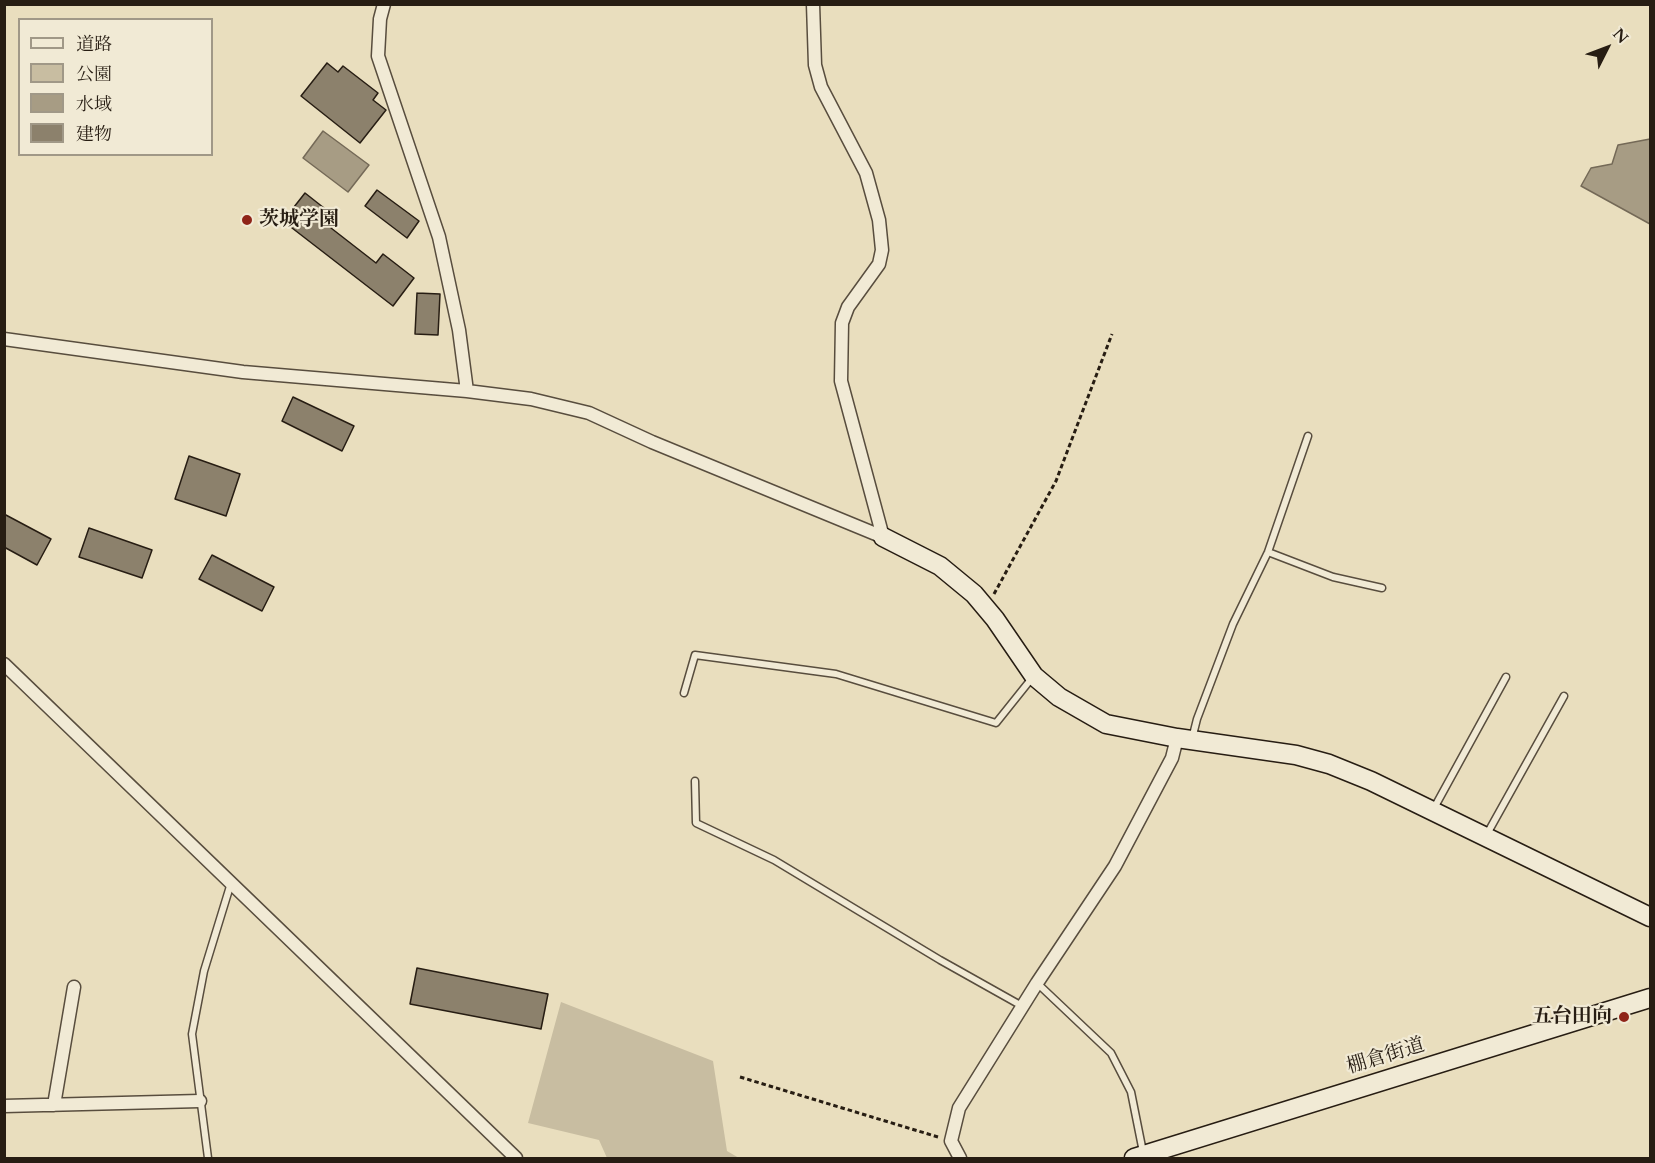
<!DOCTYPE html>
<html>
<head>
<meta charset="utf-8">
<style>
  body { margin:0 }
  #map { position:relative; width:1655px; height:1163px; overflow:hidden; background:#e9debe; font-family:Cardo,"Noto Serif JP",serif }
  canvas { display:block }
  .frame { position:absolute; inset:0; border:6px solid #271d13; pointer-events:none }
  .legend { position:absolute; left:18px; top:18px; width:195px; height:138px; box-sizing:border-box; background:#f1ead5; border:2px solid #a09887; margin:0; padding:8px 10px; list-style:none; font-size:18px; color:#271d13 }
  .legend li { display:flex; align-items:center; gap:12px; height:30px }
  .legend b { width:30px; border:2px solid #a09887 }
  .north { position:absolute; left:1577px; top:18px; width:60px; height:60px; -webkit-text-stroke:4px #f1ead5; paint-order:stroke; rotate:48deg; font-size:16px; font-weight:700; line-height:24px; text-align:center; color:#271d13 }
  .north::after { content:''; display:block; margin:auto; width:21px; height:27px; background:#271d13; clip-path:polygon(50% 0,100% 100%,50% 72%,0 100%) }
</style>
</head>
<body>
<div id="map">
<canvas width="1655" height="1163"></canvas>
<div class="frame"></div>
<ul class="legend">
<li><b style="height:8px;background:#f1ead5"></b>道路</li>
<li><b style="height:16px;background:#c8bda1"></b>公園</li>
<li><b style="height:16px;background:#a79c84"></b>水域</li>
<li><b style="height:16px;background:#8c816c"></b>建物</li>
</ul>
<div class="north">N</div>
</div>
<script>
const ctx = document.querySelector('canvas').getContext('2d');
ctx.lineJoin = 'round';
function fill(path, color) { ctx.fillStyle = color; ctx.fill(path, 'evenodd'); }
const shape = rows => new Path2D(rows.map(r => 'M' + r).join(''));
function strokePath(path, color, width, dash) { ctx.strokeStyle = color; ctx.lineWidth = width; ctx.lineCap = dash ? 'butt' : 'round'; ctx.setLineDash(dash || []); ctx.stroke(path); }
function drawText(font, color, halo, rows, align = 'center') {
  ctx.font = font + ' Cardo,"Noto Serif JP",serif'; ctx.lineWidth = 4.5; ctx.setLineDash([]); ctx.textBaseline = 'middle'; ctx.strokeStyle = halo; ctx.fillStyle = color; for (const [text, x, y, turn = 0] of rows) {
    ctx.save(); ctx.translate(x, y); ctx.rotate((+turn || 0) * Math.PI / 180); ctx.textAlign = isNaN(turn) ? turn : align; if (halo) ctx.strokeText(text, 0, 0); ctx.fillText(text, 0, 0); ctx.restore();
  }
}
fill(shape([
  [561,1002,713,1061,727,1151,739,1158,607,1158,599,1140,528,1123]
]), '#c8bda1');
const water = shape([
  [323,131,369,165,348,192,303,158,323,131],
  [1650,139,1650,224,1581,186,1591,168,1612,164,1618,145,1650,139]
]);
fill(water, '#a79c84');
strokePath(water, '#746957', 1.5);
const building = shape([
  [327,63,338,72,343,66,378,93,373,100,386,110,360,143,301,96,327,63],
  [377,190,419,221,407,238,365,206,377,190],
  [305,193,338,219,331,228,376,263,383,254,414,278,393,306,283,221,305,193],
  [417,293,440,294,438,335,415,334,417,293],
  [293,397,354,426,342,451,282,421,293,397],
  [189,456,240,474,226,516,175,499,189,456],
  [4,514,51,539,37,565,4,547,4,514],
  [89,528,152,550,142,578,79,557,89,528],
  [212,555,274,587,262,611,199,579,212,555],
  [417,968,548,994,541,1029,410,1004,417,968]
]);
fill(building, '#8c816c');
strokePath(building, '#271d13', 1.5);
const lane = shape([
  [1268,552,1333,577,1382,588],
  [684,693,695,655,836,674,996,723,1032,678],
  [1192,739,1197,719,1233,624,1268,552,1308,436],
  [695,781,696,823,774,860,940,960,1022,1006],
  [1433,810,1506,677],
  [1487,834,1564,696],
  [1037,983,1111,1053,1131,1092,1143,1152],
  [208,1158,192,1034,204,971,231,883]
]);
const street = shape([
  [384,4,380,19,378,56,439,237,459,330,467,391],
  [813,4,815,65,821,87,866,173,879,220,882,250,879,264,848,307,842,323,841,381,883,537],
  [4,339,243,372,467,391,531,399,589,413,652,442,883,537],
  [4,664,516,1158],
  [54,1105,74,987],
  [4,1106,200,1101],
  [960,1158,951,1141,959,1108,1037,983,1115,866,1172,758,1177,738]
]);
const secondary = shape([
  [883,537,940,566,974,594,995,619,1034,676,1059,697,1106,724,1177,738,1296,755,1329,764,1371,781,1650,917],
  [1134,1158,1650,998]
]);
strokePath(lane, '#584d3e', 9);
strokePath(street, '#584d3e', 15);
strokePath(secondary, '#271d13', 21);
strokePath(shape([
  [994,594,1056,481,1112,334],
  [740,1077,938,1137]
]), '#271d13', 3, [4.5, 3]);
strokePath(lane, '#f1ead5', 6);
strokePath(street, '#f1ead5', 12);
strokePath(secondary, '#f1ead5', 18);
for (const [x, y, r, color] of [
  [247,220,6,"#8f2418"],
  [1624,1017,6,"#8f2418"]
]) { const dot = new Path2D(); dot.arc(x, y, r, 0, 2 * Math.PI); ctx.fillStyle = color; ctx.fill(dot); strokePath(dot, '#f1ead5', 2); }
drawText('bold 20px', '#271d13', '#f1ead5', [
  ["茨城学園",259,220],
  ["五台田向",1612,1017,"right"]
], 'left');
drawText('20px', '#271d13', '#f1ead5', [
  ["棚倉街道",1386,1057,-17]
]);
</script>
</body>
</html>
